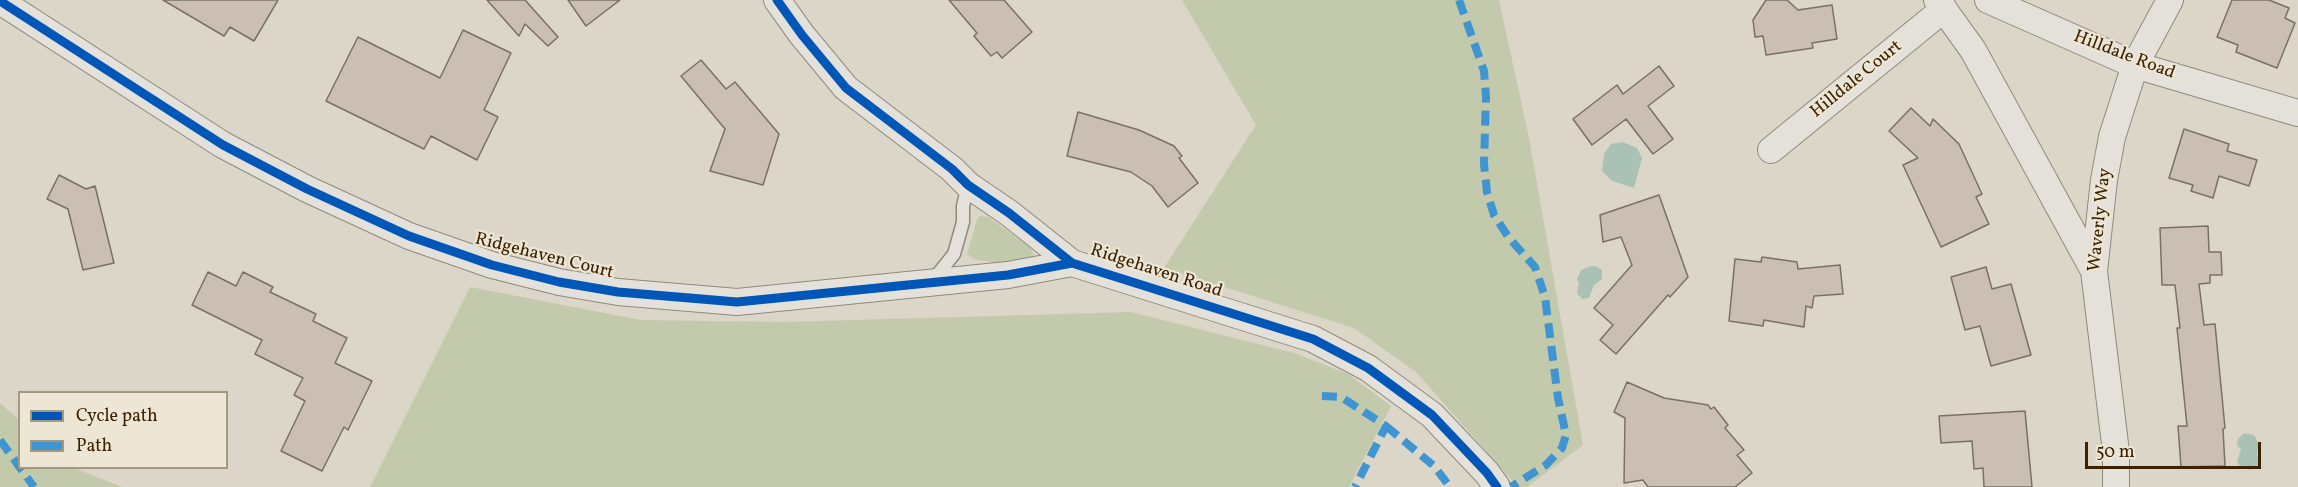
<!DOCTYPE html>
<html>
<head>
<meta charset="utf-8">
<style>
  body { margin:0 }
  #map { position:relative; width:2298px; height:487px; overflow:hidden; background:#dbd6c7; font-family:Vollkorn,serif }
  canvas { display:block }
  .legend { position:absolute; left:18px; top:391px; width:210px; height:78px; box-sizing:border-box; background:#ede6d5; border:2px solid #a59881; margin:0; padding:8px 10px; list-style:none; font-size:18px; color:#3a2202 }
  .legend li { display:flex; align-items:center; gap:12px; height:30px }
  .legend b { width:30px; border:2px solid #a59881 }
  .scale { position:absolute; left:2085px; top:442px; width:176px; height:27px; box-sizing:border-box; border:3px solid #3a2202; border-top:0; padding-left:8px; font-size:18px; line-height:21px; white-space:nowrap; color:#3a2202; -webkit-text-stroke:4px #ede6d5; paint-order:stroke }
</style>
</head>
<body>
<div id="map">
<canvas width="2298" height="487"></canvas>
<ul class="legend">
<li><b style="height:8px;background:#0057b8"></b>Cycle path</li>
<li><b style="height:8px;background:#3e95d1"></b>Path</li>
</ul>
<div class="scale">50 m</div>
</div>
<script>
const ctx = document.querySelector('canvas').getContext('2d');
ctx.lineJoin = 'round';
function fill(path, color) { ctx.fillStyle = color; ctx.fill(path, 'evenodd'); }
const shape = rows => new Path2D(rows.map(r => 'M' + r).join(''));
function strokePath(path, color, width, dash) { ctx.strokeStyle = color; ctx.lineWidth = width; ctx.lineCap = dash ? 'butt' : 'round'; ctx.setLineDash(dash || []); ctx.stroke(path); }
function drawText(font, color, halo, rows, align = 'center') {
  ctx.font = font + ' Vollkorn,serif'; ctx.lineWidth = 4.5; ctx.setLineDash([]); ctx.textBaseline = 'middle'; ctx.strokeStyle = halo; ctx.fillStyle = color; for (const [text, x, y, turn = 0] of rows) {
    ctx.save(); ctx.translate(x, y); ctx.rotate((+turn || 0) * Math.PI / 180); ctx.textAlign = isNaN(turn) ? turn : align; if (halo) ctx.strokeText(text, 0, 0); ctx.fillText(text, 0, 0); ctx.restore();
  }
}
fill(shape([
  [1182,0,1499,0,1529,138,1583,445,1527,487,1518,487,1416,372,1354,328,1164,268,1256,125],
  [980,216,988,217,1031,248,1034,257,1004,263,976,260,967,254,977,220],
  [470,287,641,320,784,322,1131,312,1294,353,1348,374,1391,406,1349,487,370,487],
  [0,403,19,420,20,468,74,468,122,487,0,487]
]), '#c3caac');
fill(shape([
  [1623,142,1637,148,1642,158,1634,188,1612,181,1602,171,1604,154,1611,144],
  [1591,266,1596,266,1602,270,1602,279,1594,285,1589,298,1582,299,1577,293,1579,284,1577,279,1581,270],
  [2244,433,2254,435,2259,444,2257,453,2259,463,2257,466,2250,470,2239,465,2237,462,2241,449,2237,445,2238,439]
]), '#aac2b6');
const building = shape([
  [163,0,278,0,254,41,230,27,224,36,163,0],
  [487,0,525,0,558,37,548,46,525,24,519,36,487,0],
  [568,0,620,0,586,26,568,0],
  [949,0,1004,0,1032,32,1002,58,997,52,991,56,974,36,977,33,949,0],
  [1766,0,1787,0,1798,10,1832,5,1837,39,1812,43,1813,48,1766,55,1763,36,1755,37,1753,20,1766,0],
  [2232,0,2269,0,2289,8,2285,18,2295,23,2277,68,2236,52,2238,45,2217,37,2232,0],
  [463,30,511,53,484,110,498,117,477,160,431,136,424,149,326,101,358,37,440,78,463,30],
  [701,60,726,89,735,82,779,134,763,185,710,171,725,129,681,76,701,60],
  [1659,66,1674,86,1648,106,1673,139,1653,154,1626,119,1592,145,1573,119,1617,85,1623,94,1659,66],
  [1911,108,1930,126,1933,119,1959,144,1982,194,1976,197,1989,224,1941,247,1903,165,1918,158,1889,131,1911,108],
  [1078,112,1139,130,1174,146,1182,156,1179,158,1198,183,1168,207,1152,186,1131,172,1067,156,1078,112],
  [2184,129,2229,144,2227,151,2257,160,2249,186,2219,176,2213,198,2191,191,2193,185,2169,178,2184,129],
  [59,175,86,189,95,186,114,263,83,270,68,209,47,199,59,175],
  [1659,195,1688,277,1670,297,1668,295,1616,354,1600,340,1613,325,1594,308,1632,265,1621,237,1603,242,1600,215,1659,195],
  [2208,226,2209,252,2221,252,2222,275,2210,275,2210,283,2199,284,2204,325,2215,324,2225,428,2223,429,2225,466,2181,467,2178,426,2187,426,2177,328,2180,328,2175,285,2162,285,2160,228,2208,226],
  [1762,257,1797,262,1798,269,1840,265,1843,294,1814,296,1812,308,1806,306,1804,327,1764,320,1763,326,1729,321,1735,259,1761,262,1762,257],
  [1986,267,1992,289,2011,284,2031,355,1991,366,1980,326,1965,330,1951,277,1986,267],
  [208,272,236,286,243,272,273,287,270,292,316,314,313,321,347,338,335,363,372,381,348,430,344,427,322,471,281,451,305,401,294,395,303,378,255,354,262,340,192,305,208,272],
  [1627,382,1664,398,1708,405,1711,409,1714,407,1728,425,1725,428,1744,450,1737,455,1752,473,1735,487,1648,487,1643,480,1624,483,1625,418,1614,412,1627,382],
  [2025,411,2032,487,1984,487,1983,468,1974,469,1972,441,1941,443,1939,416,2025,411]
]);
fill(building, '#cbbeb3');
strokePath(building, '#797165', 1.5);
const lane = shape([
  [931,277,938,274,954,254,963,222,963,206,968,185]
]);
const street = shape([
  [777,0,802,35,846,88,952,169,968,185,1009,213,1072,263,1313,339,1368,368,1432,415,1487,473,1497,487],
  [1937,0,1973,50,2094,271],
  [1988,0,2135,65,2298,113],
  [0,1,223,145,307,189,409,236,492,265,559,282,618,292,737,302,1008,275,1072,263],
  [1771,150,1944,9],
  [2116,487,2116,452,2094,271,2104,180,2112,137,2135,65,2170,0]
]);
strokePath(lane, '#908a7e', 15);
strokePath(street, '#908a7e', 28);
strokePath(lane, '#e4e1da', 12);
strokePath(street, '#e4e1da', 26);
strokePath(shape([
  [1459,0,1484,71,1486,96,1484,164,1487,192,1494,215,1509,238,1535,267,1545,297,1558,398,1566,435,1562,448,1546,465,1511,487],
  [1322,396,1341,397,1386,426,1355,487],
  [1386,426,1434,466,1450,487],
  [0,440,34,487]
]), '#3e95d1', 8, [15, 8]);
strokePath(shape([
  [777,0,802,35,846,88,952,169,968,185,1009,213,1072,263,1313,339,1368,368,1432,415,1487,473,1497,487],
  [0,1,223,145,307,189,409,236,492,265,559,282,618,292,737,302,1008,275,1072,263]
]), '#0057b8', 9);
drawText('18px', '#3a2202', '#ede6d5', [
  ["Hilldale Road",2124,56,21],
  ["Hilldale Court",1857,80,-39],
  ["Waverly Way",2101,220,-84],
  ["Ridgehaven Court",544,257,14],
  ["Ridgehaven Road",1156,272,18]
]);
</script>
</body>
</html>
